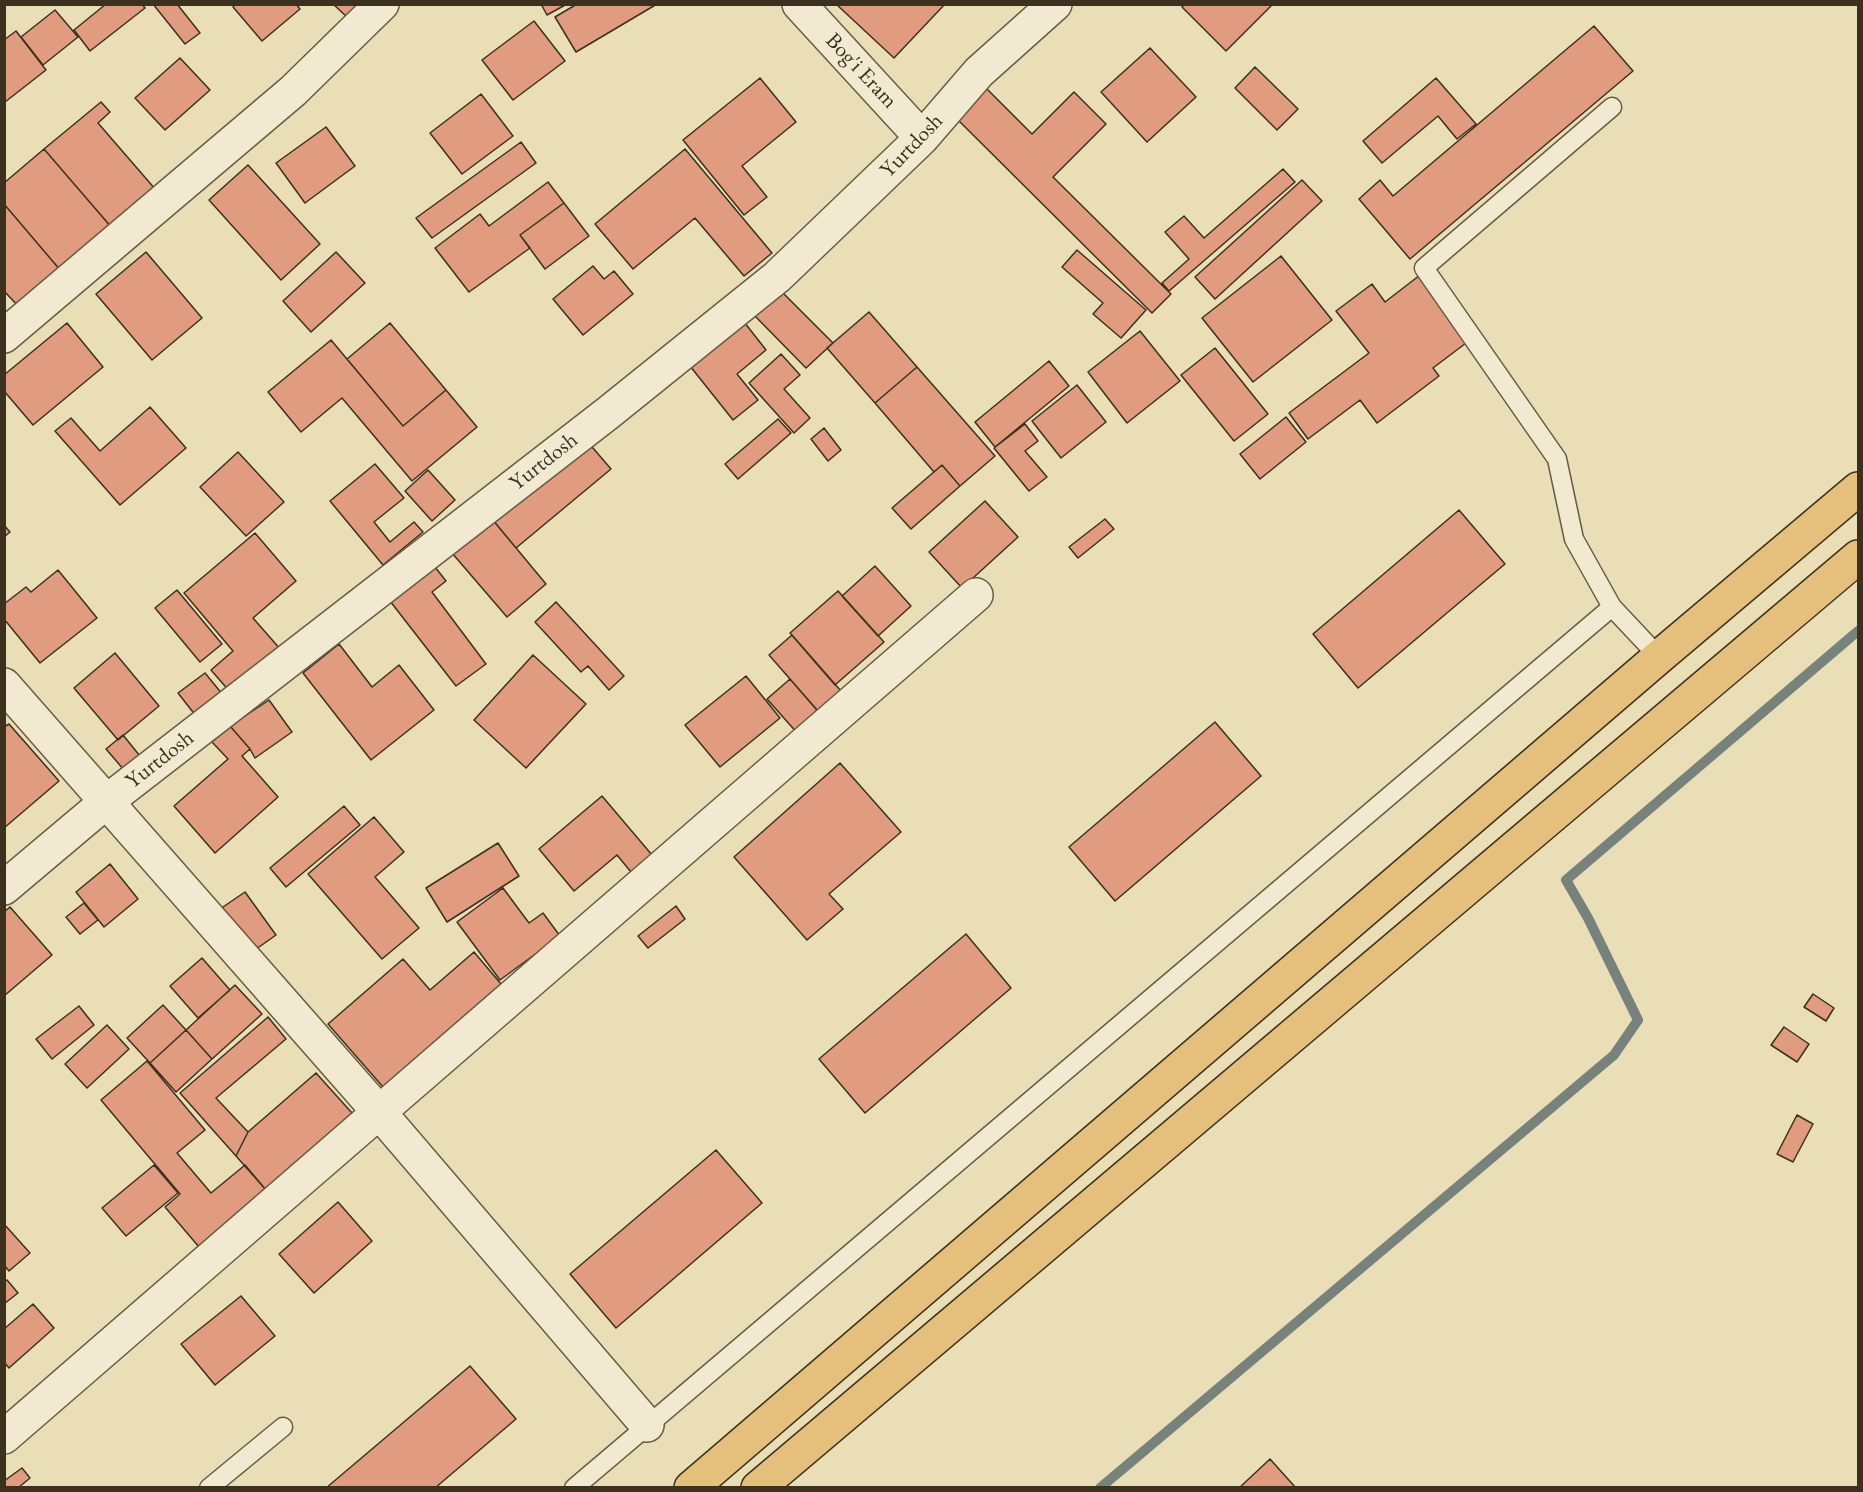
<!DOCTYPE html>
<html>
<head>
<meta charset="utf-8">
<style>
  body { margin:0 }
  #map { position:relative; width:1863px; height:1492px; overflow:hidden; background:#eadeb7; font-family:"EB Garamond",serif }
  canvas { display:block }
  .frame { position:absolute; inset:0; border:6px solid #3c301f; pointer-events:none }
</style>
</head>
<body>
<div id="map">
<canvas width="1863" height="1492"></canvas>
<div class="frame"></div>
</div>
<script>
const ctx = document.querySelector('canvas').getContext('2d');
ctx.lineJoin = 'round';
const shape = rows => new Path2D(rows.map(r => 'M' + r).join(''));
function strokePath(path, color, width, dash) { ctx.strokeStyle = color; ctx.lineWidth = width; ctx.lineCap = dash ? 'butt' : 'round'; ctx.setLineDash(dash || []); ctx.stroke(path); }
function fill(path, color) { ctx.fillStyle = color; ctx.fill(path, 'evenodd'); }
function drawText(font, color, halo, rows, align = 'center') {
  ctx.font = font + ' "EB Garamond",serif'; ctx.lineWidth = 4.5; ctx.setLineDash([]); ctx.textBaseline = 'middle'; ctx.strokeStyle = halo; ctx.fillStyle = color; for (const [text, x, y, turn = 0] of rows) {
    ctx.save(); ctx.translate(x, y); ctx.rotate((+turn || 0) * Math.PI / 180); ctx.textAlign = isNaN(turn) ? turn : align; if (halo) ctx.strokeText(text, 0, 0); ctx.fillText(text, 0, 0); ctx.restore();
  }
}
strokePath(shape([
  [1100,1488,1614,1055,1638,1020,1588,918,1566,880,1858,631]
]), '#76827b', 10);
const building = shape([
  [106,4,142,4,145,8,90,51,74,30,106,4],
  [153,4,177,4,200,33,185,44,153,4],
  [236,4,296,4,300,9,262,41,233,7,236,4],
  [333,4,358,4,347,17,333,4],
  [541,4,567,4,547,15,541,4],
  [577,4,657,4,576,52,555,17,577,4],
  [836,4,945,4,894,58,836,4],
  [1185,4,1273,4,1226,51,1182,7,1185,4],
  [55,10,78,37,43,65,21,37,55,10],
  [534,21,565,61,513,100,482,60,534,21],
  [1594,26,1633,71,1410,259,1359,199,1380,180,1393,196,1594,26],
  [16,31,46,70,5,102,4,40,16,31],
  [1150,48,1196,97,1147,142,1101,92,1150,48],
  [180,58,210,90,165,130,135,98,180,58],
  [1255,67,1298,109,1277,130,1235,88,1255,67],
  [760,78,796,122,742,166,767,197,744,215,683,140,760,78],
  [1436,78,1476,124,1457,139,1438,116,1382,163,1363,141,1436,78],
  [985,87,1032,134,1074,92,1106,124,1053,177,1171,294,1152,313,955,117,985,87],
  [481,94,513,136,462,174,430,133,481,94],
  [101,102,110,112,98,123,156,190,112,228,44,149,101,102],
  [326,127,355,166,305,203,276,163,326,127],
  [521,142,536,163,432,238,416,218,521,142],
  [44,149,112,228,61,271,4,204,4,183,44,149],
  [685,149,772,253,744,276,695,218,633,269,595,224,685,149],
  [248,165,320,244,281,280,209,200,248,165],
  [1283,169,1295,182,1169,291,1162,283,1189,259,1165,232,1184,216,1204,238,1283,169],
  [1302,180,1322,201,1215,299,1195,277,1302,180],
  [548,182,564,203,520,235,530,248,469,292,435,248,480,214,489,226,548,182],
  [564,203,589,236,545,269,520,235,564,203],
  [4,204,61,271,19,307,4,291,4,204],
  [1077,250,1146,310,1121,338,1093,314,1103,303,1062,267,1077,250],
  [146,252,202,318,152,360,96,294,146,252],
  [336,252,365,283,311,332,283,301,336,252],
  [1281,256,1332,320,1253,382,1202,318,1281,256],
  [593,266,604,279,614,271,633,294,583,335,553,299,593,266],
  [1420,275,1470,340,1433,368,1439,376,1377,423,1360,400,1308,439,1289,413,1369,353,1336,311,1372,284,1385,302,1420,275],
  [777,287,833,343,806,368,751,312,777,287],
  [869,312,917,367,875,403,827,348,869,312],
  [741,318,766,350,737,374,758,400,733,420,686,361,741,318],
  [67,323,103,367,33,425,4,391,4,375,67,323],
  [390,323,446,390,403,426,347,359,390,323],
  [1140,331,1180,381,1127,423,1088,372,1140,331],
  [331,340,403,426,446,390,477,427,412,481,342,398,301,432,268,392,331,340],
  [1215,348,1268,414,1234,441,1181,375,1215,348],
  [781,354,800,375,784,389,810,418,794,433,749,383,781,354],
  [1049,361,1069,386,995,447,975,422,1049,361],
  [917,367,995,456,960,486,942,465,934,472,875,403,917,367],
  [1077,385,1106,422,1061,458,1032,421,1077,385],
  [150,407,186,448,120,505,55,431,71,418,100,451,150,407],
  [1286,417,1306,442,1260,479,1240,454,1286,417],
  [778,419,791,433,738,479,725,464,778,419],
  [1025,424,1038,441,1025,451,1047,477,1029,491,994,448,1025,424],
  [824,428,841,450,828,461,811,439,824,428],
  [587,441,611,469,516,548,492,519,587,441],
  [238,452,284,502,246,536,200,487,238,452],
  [375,464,404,498,374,522,390,542,414,522,423,532,383,565,330,501,375,464],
  [942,465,960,486,911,529,892,508,942,465],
  [428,470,455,500,432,521,405,491,428,470],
  [985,501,1018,537,962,588,929,552,985,501],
  [1459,510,1505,564,1358,688,1313,634,1459,510],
  [492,519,546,584,507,617,452,553,492,519],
  [1105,519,1114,529,1078,558,1069,547,1105,519],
  [4,525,10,532,4,537,4,525],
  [255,533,296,581,253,618,281,650,231,693,211,670,233,651,184,593,255,533],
  [875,566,911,606,878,636,842,596,875,566],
  [435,567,446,581,432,592,486,664,456,686,390,601,435,567],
  [58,570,97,618,40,663,4,619,4,604,26,587,31,592,58,570],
  [177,590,222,644,200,662,155,608,177,590],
  [838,591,884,642,835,685,790,633,838,591],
  [556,602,624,676,609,690,588,666,581,672,535,622,556,602],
  [792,635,841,691,818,711,769,655,792,635],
  [339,644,372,687,399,665,434,710,371,760,303,673,339,644],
  [115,653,159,706,118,740,74,688,115,653],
  [533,655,586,704,526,768,474,720,533,655],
  [205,673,223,695,196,716,178,693,205,673],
  [746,676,780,718,720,767,685,725,746,676],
  [790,679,822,716,799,735,767,699,790,679],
  [269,700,292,732,255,758,250,749,230,726,269,700],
  [1215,722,1261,776,1115,901,1069,847,1215,722],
  [9,724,59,781,4,828,4,727,9,724],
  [230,726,250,749,242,756,278,797,215,853,174,806,228,759,212,742,230,726],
  [123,735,140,756,124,770,106,749,123,735],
  [840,763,901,832,829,894,843,909,807,940,734,857,840,763],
  [602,796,652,855,631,872,617,855,574,891,539,849,602,796],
  [344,806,360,825,286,887,270,868,344,806],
  [374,817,404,852,375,877,419,928,382,959,308,874,374,817],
  [498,843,519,876,447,922,426,888,498,843],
  [110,864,138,899,104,927,76,892,110,864],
  [503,888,529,923,543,913,560,936,500,980,457,922,503,888],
  [245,892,276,935,252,952,220,909,245,892],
  [84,903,98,920,80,934,66,917,84,903],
  [676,906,685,919,648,948,638,936,676,906],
  [10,907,52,955,4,996,4,912,10,907],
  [966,934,1011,988,865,1113,819,1059,966,934],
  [474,952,501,984,383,1087,328,1024,403,959,430,990,474,952],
  [202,958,230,990,198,1018,170,986,202,958],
  [235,985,262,1014,212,1059,186,1030,235,985],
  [1813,994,1834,1008,1826,1021,1804,1007,1813,994],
  [163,1005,186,1030,150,1063,127,1038,163,1005],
  [79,1006,94,1025,52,1059,36,1039,79,1006],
  [268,1017,286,1039,216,1098,248,1132,236,1156,180,1093,268,1017],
  [107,1025,129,1049,87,1088,65,1064,107,1025],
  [1784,1027,1809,1044,1797,1062,1771,1045,1784,1027],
  [186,1030,212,1059,176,1092,150,1063,186,1030],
  [147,1061,205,1130,177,1153,211,1193,245,1165,266,1190,199,1247,165,1207,180,1194,101,1100,147,1061],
  [316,1073,352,1113,266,1190,236,1156,248,1132,316,1073],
  [1797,1115,1813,1124,1793,1162,1777,1154,1797,1115],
  [716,1150,762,1203,616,1328,570,1274,716,1150],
  [154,1165,178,1193,126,1236,102,1208,154,1165],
  [338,1202,372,1241,314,1293,279,1254,338,1202],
  [4,1224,30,1253,9,1271,4,1265,4,1224],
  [7,1280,18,1293,4,1304,4,1282,7,1280],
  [241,1296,275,1336,215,1385,181,1344,241,1296],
  [33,1304,54,1328,9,1368,4,1362,4,1329,33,1304],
  [470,1366,516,1419,435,1488,326,1488,470,1366],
  [1270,1459,1296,1488,1239,1488,1270,1459],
  [22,1468,30,1478,18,1488,4,1488,4,1481,22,1468]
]);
fill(building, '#e19b7f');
strokePath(building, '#3c301f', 1.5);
const lane = shape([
  [1612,107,1424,268,1557,459,1574,539,1612,607,1659,657],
  [209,1488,283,1427],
  [574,1488,1612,607]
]);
const street = shape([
  [799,4,922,138],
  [4,336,293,91,382,4],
  [4,685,379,1112,647,1425],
  [4,888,106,802,608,413,777,277,922,138,979,72,1055,4],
  [4,1437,976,595]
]);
const highway = shape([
  [691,1488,1659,657,1858,489],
  [758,1488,1858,557]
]);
strokePath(lane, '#685c45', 21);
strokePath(street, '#685c45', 36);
strokePath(highway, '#3c301f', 36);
strokePath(lane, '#f1ead0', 18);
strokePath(street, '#f1ead0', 33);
strokePath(highway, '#e5bf7c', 33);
drawText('22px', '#3c301f', '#f1ead0', [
  ["Bog'i Eram",861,71,47],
  ["Yurtdosh",912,146,-46],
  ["Yurtdosh",544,462,-38],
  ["Yurtdosh",160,760,-38]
]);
</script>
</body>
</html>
